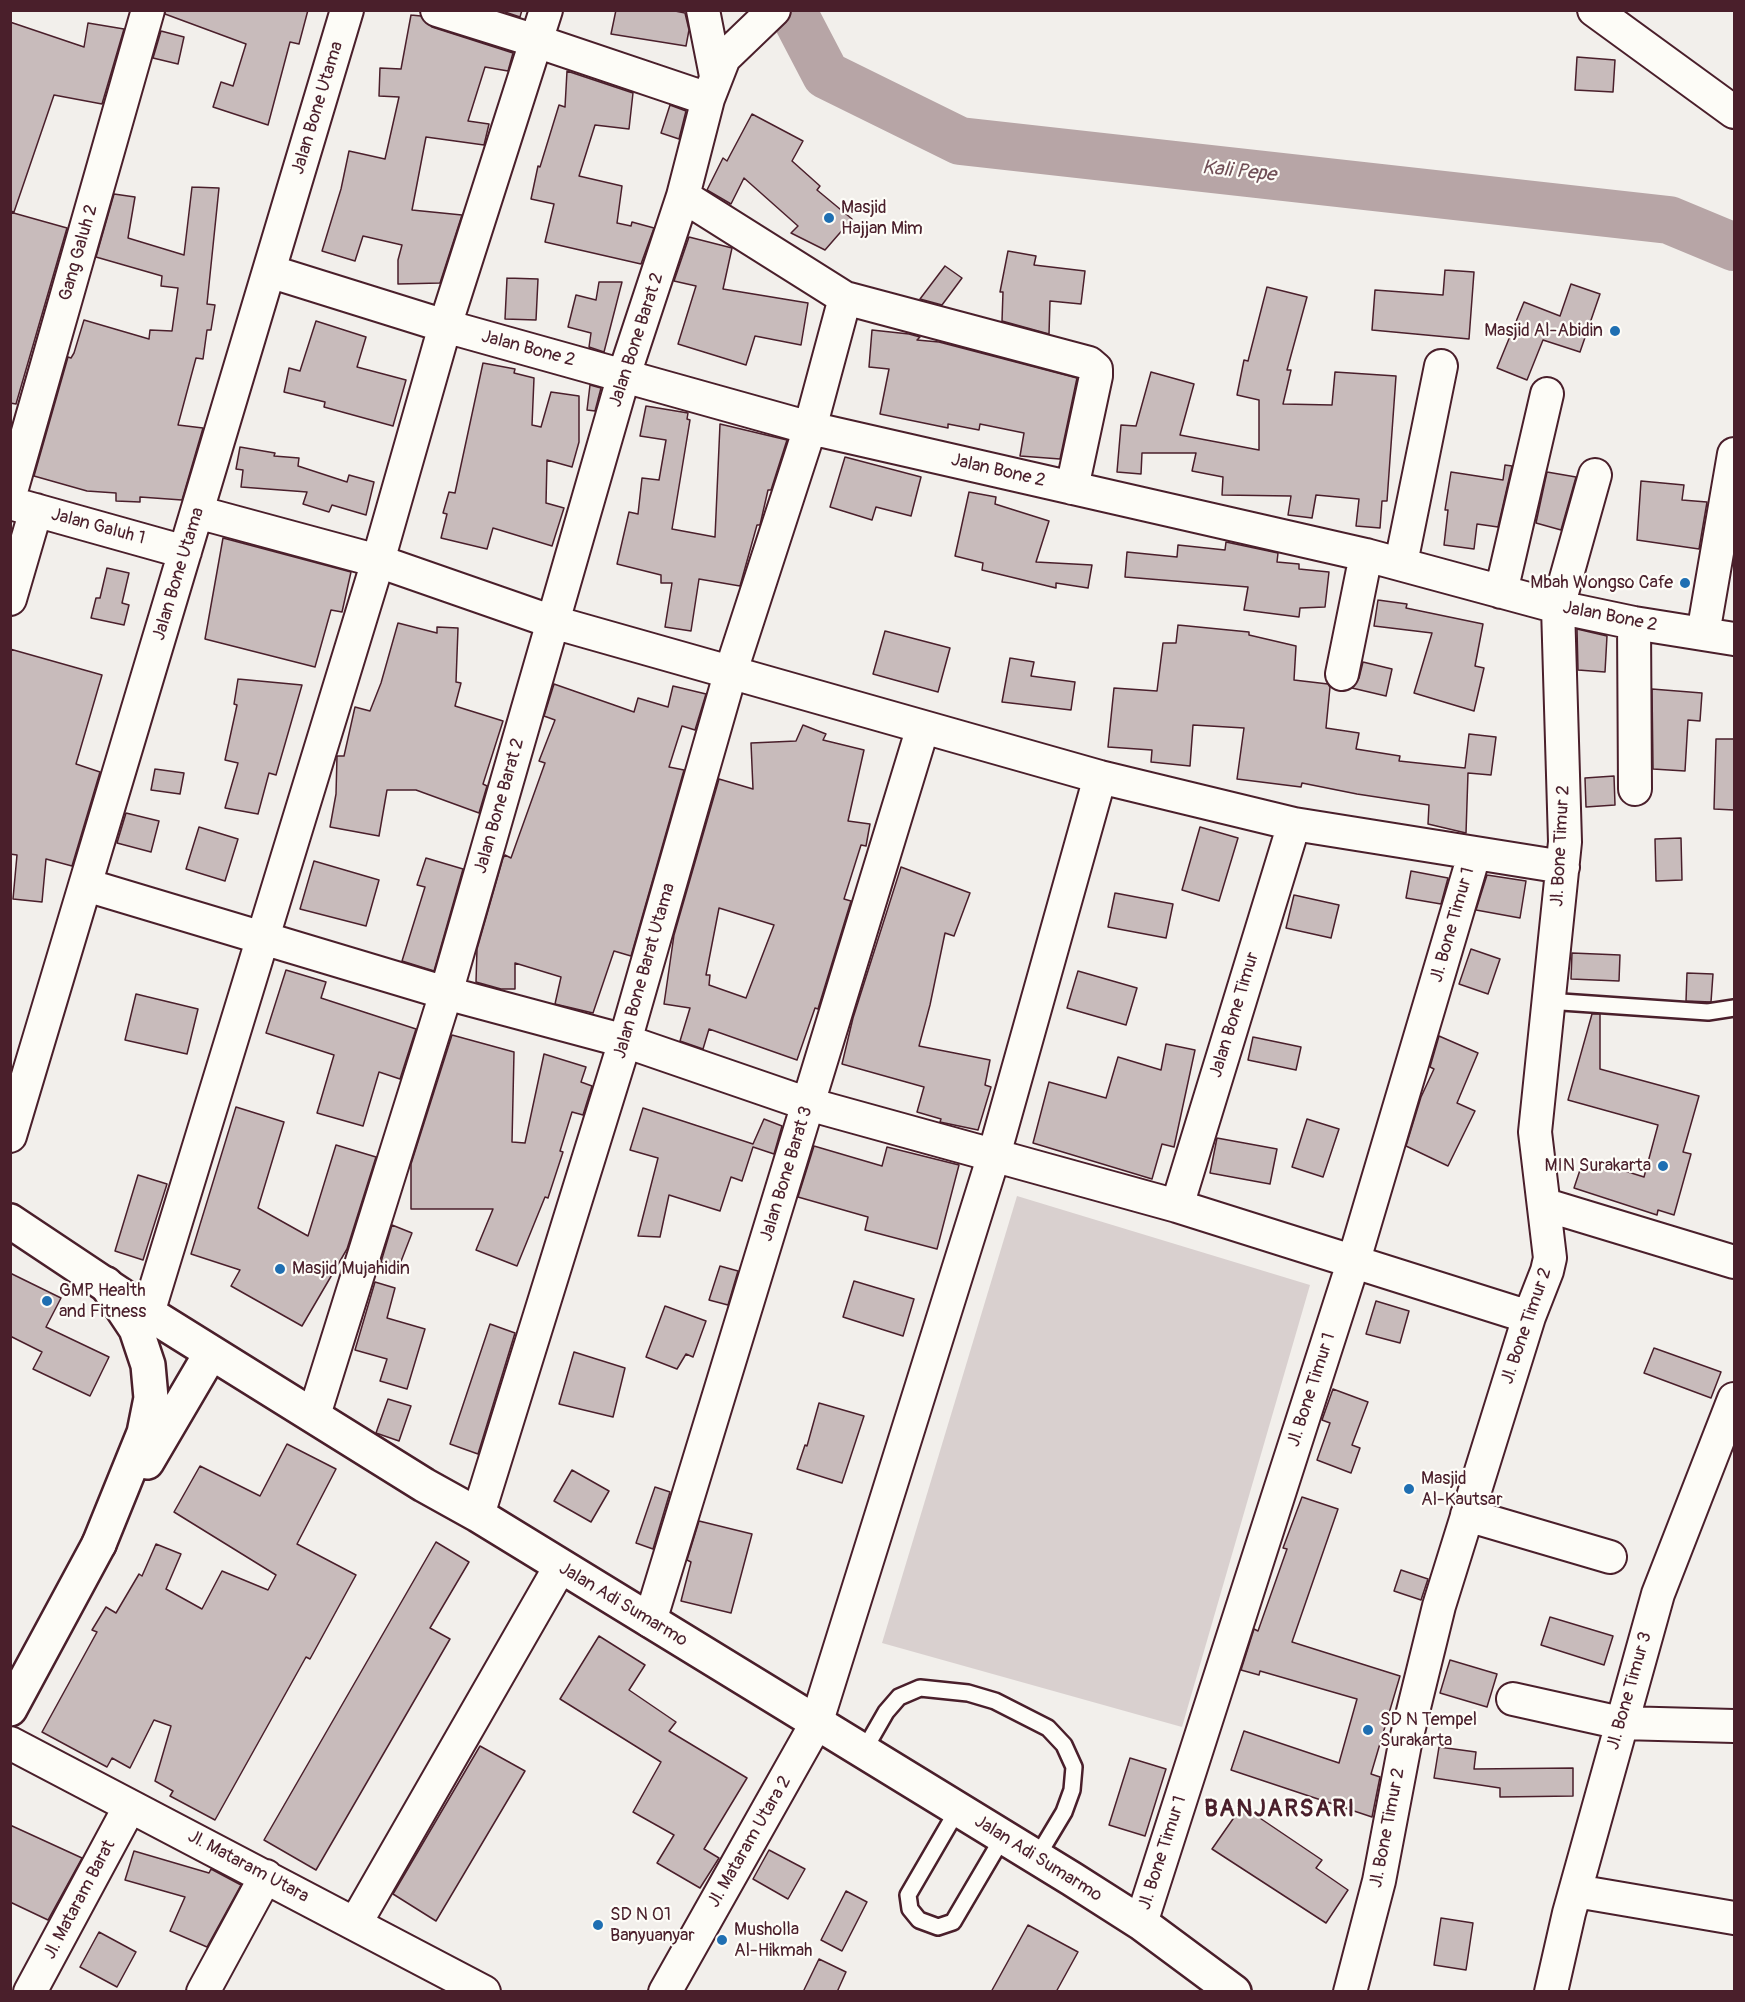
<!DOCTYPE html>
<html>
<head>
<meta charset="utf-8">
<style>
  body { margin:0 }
  #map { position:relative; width:1745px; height:2002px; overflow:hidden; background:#f2efeb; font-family:Pangolin,sans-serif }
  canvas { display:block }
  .frame { position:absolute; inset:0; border:12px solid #4a1f2b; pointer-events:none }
</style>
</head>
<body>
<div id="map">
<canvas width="1745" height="2002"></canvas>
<div class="frame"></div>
</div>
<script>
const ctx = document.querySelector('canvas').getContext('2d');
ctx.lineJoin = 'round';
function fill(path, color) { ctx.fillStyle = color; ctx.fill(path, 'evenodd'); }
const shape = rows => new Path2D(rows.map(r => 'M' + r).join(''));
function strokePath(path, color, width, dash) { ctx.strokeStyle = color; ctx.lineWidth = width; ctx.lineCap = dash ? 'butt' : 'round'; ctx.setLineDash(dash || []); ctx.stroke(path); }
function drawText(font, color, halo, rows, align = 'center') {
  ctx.font = font + ' Pangolin,sans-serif'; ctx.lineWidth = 4.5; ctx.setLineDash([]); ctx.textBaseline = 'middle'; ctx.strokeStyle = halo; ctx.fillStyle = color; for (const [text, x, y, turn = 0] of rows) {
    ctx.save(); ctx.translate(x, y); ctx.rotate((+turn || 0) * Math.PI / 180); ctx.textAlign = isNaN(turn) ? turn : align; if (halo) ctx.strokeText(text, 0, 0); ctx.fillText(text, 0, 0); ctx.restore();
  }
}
fill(shape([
  [1017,1196,1310,1285,1182,1727,882,1643]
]), '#d9d0cf');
strokePath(shape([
  [792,10,826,75,960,141,1669,220,1734,247]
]), '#b7a5a6', 48);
const building = shape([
  [165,10,308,10,299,44,290,42,268,125,213,107,221,82,233,86,246,44,165,14,165,10],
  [499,10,522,10,520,17,499,10],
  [616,10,670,10,685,13,689,30,686,46,611,34,616,10],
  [411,15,421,16,432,27,513,53,508,71,485,67,468,121,489,124,484,145,426,137,412,210,462,215,440,283,398,284,398,260,402,245,363,236,355,261,322,251,341,189,349,151,385,159,399,97,379,96,380,68,401,69,411,15],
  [10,22,84,47,88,23,124,29,102,104,54,95,14,212,10,211,10,22],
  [161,31,184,37,178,64,153,58,161,31],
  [1577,57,1615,60,1613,92,1575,90,1577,57],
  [567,71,633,93,629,129,595,125,579,176,622,186,617,223,631,226,632,222,654,228,641,264,545,242,554,204,531,199,538,166,540,167,559,105,565,107,567,71],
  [670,105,686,111,679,139,661,133,670,105],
  [752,114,803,141,792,161,820,186,817,190,852,219,825,250,791,233,798,226,744,178,731,204,707,190,723,158,727,161,752,114],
  [192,187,219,188,207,304,215,305,211,330,207,330,203,359,196,358,178,425,203,428,182,500,140,497,140,502,116,501,116,493,87,491,34,476,68,357,71,358,74,353,84,320,149,339,150,330,172,331,178,288,161,286,162,276,96,257,114,194,135,197,128,238,184,255,192,187],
  [10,212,67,228,16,404,10,403,10,212],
  [689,237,732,248,723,289,808,303,801,345,755,336,746,365,678,344,696,286,674,281,689,237],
  [1008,251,1036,256,1034,265,1085,271,1081,304,1050,301,1049,334,1002,321,1003,292,1000,292,1008,251],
  [945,266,962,278,942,305,920,299,945,266],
  [1445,270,1474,272,1469,339,1372,330,1375,290,1443,295,1445,270],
  [507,278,538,279,536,320,505,319,507,278],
  [599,282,622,282,604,352,589,347,591,333,568,327,576,295,596,300,599,282],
  [1571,284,1600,294,1580,352,1543,340,1527,380,1497,368,1524,302,1560,316,1571,284],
  [1267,287,1307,297,1287,370,1291,370,1283,404,1332,405,1335,372,1396,376,1387,501,1382,501,1380,528,1356,526,1359,499,1316,495,1312,518,1288,515,1291,496,1222,495,1223,477,1192,471,1196,453,1142,453,1141,474,1117,472,1121,425,1136,426,1151,372,1194,384,1180,435,1259,450,1259,400,1237,395,1244,360,1248,361,1267,287],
  [316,321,366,337,357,367,406,380,393,426,324,407,325,402,284,392,289,368,300,371,316,321],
  [872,330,909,334,920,337,917,340,939,342,1077,378,1060,459,1020,456,1024,433,980,424,979,430,948,424,948,428,880,414,889,369,869,367,872,330],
  [483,363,515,369,514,373,534,378,532,425,541,427,551,392,579,396,579,442,572,467,547,460,546,503,564,508,552,546,493,528,487,549,441,538,447,514,443,513,449,492,455,493,483,363],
  [590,385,601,388,595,411,587,410,590,385],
  [646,406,688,413,687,419,690,420,672,529,715,537,720,424,787,440,771,490,768,490,760,525,757,525,740,586,699,579,691,631,665,627,672,583,661,583,661,575,617,564,629,512,638,514,642,478,659,480,666,440,640,436,646,406],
  [240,447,275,453,274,456,299,458,298,466,347,482,349,475,374,482,366,515,332,505,329,512,303,504,307,492,241,487,243,470,236,469,240,447],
  [845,457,921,477,911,516,876,507,872,520,830,507,845,457],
  [1505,465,1512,466,1498,527,1477,524,1474,549,1444,545,1448,510,1445,510,1451,472,1503,480,1505,465],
  [1547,472,1576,477,1561,530,1536,523,1547,472],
  [1641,481,1684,485,1682,500,1707,502,1699,549,1637,540,1641,481],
  [969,492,996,497,995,504,1049,521,1036,562,1092,565,1088,588,1056,583,1056,588,982,570,983,563,955,556,969,492],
  [223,538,351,572,342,612,331,610,315,667,205,639,223,538],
  [1226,542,1278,553,1277,562,1299,564,1299,569,1329,572,1325,607,1300,608,1299,617,1244,610,1248,587,1125,577,1127,552,1177,557,1178,545,1225,550,1226,542],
  [107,568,129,573,122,603,129,605,124,625,91,618,96,598,100,598,107,568],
  [1378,600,1407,604,1406,608,1483,624,1475,666,1484,668,1474,711,1414,693,1432,633,1374,626,1378,600],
  [398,623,437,633,437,627,458,628,456,682,461,683,455,706,503,721,483,784,487,786,479,813,416,790,387,790,379,836,330,827,336,794,337,756,344,756,355,707,370,711,381,683,398,623],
  [1178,625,1249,632,1249,635,1296,646,1294,680,1328,684,1330,687,1326,728,1359,733,1356,749,1400,756,1399,761,1465,768,1469,734,1496,737,1491,775,1468,773,1466,833,1428,824,1429,805,1357,794,1302,783,1301,787,1237,779,1244,728,1193,725,1190,766,1151,762,1152,750,1108,747,1114,688,1157,691,1163,643,1176,643,1178,625],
  [1577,629,1607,636,1605,672,1578,670,1577,629],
  [885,631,950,648,938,692,873,674,885,631],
  [10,649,102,675,76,764,100,772,72,866,46,859,42,902,13,899,17,855,10,854,10,649],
  [1010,658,1034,662,1031,676,1075,682,1071,710,1002,702,1010,658],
  [1363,662,1392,669,1386,696,1352,688,1359,678,1363,662],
  [238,679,302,685,276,775,269,773,258,814,225,808,238,763,225,760,237,705,234,704,238,679],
  [554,684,634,712,638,698,668,707,673,686,706,694,695,730,682,726,669,767,684,770,631,956,614,951,593,1013,555,1004,561,977,515,963,515,989,501,989,476,982,477,949,503,858,505,855,511,858,545,763,539,761,555,720,544,716,554,684],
  [1652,689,1702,693,1700,721,1688,720,1685,771,1653,769,1652,689],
  [803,725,826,734,823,740,864,750,848,821,870,824,866,846,861,845,844,899,851,901,818,1009,815,1008,797,1060,709,1029,703,1049,680,1041,690,1008,664,1004,674,935,719,779,753,789,751,743,796,741,803,725],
  [719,908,774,925,746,998,709,985,710,975,706,975,719,908],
  [1716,739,1734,739,1734,810,1714,809,1716,739],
  [155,769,184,773,180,794,151,790,155,769],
  [1614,776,1615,805,1586,807,1585,778,1614,776],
  [126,813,159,821,151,852,117,843,126,813],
  [199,827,238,839,225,881,186,869,199,827],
  [1200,827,1238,838,1219,901,1182,890,1200,827],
  [1681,838,1682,880,1656,881,1655,839,1681,838],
  [426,858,463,869,434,971,402,961,425,887,417,885,426,858],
  [314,861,379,880,366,926,300,909,314,861],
  [901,867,970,893,954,936,945,933,930,1005,919,1046,990,1060,985,1085,991,1087,978,1130,940,1122,941,1119,917,1112,924,1087,842,1064,853,1018,901,867],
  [1411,871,1448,878,1441,904,1406,898,1411,871],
  [1487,875,1526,881,1520,918,1476,910,1487,875],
  [1115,893,1173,904,1166,938,1108,927,1115,893],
  [1294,895,1339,905,1331,938,1286,928,1294,895],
  [1471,949,1500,959,1488,994,1459,984,1471,949],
  [1572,953,1620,955,1619,981,1571,979,1572,953],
  [286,970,326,982,321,998,416,1029,400,1079,379,1072,363,1126,317,1113,334,1055,266,1033,286,970],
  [1078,971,1137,988,1126,1025,1067,1008,1078,971],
  [1687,973,1713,974,1711,1002,1686,1001,1687,973],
  [136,994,198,1009,187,1054,125,1040,136,994],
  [1592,1014,1600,1014,1600,1069,1699,1096,1683,1152,1691,1154,1674,1215,1658,1210,1657,1215,1574,1188,1584,1158,1644,1177,1658,1125,1568,1100,1592,1014],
  [452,1035,514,1052,512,1142,525,1143,544,1054,586,1067,581,1082,592,1086,583,1115,572,1112,560,1151,563,1152,548,1198,545,1197,517,1266,476,1250,493,1209,411,1209,411,1164,452,1035],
  [1439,1036,1478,1053,1457,1103,1475,1111,1448,1166,1406,1146,1421,1097,1434,1069,1430,1067,1439,1036],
  [1253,1037,1301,1047,1296,1070,1248,1060,1253,1037],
  [1166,1044,1195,1050,1174,1147,1162,1144,1152,1179,1033,1143,1049,1082,1106,1098,1118,1057,1161,1070,1166,1044],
  [236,1107,284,1122,258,1208,308,1236,336,1145,376,1157,347,1249,302,1326,231,1286,240,1270,191,1254,236,1107],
  [643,1108,753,1144,764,1119,782,1126,774,1154,753,1147,742,1181,731,1177,720,1211,669,1195,660,1237,638,1236,658,1158,630,1150,643,1108],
  [1307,1119,1339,1129,1323,1177,1292,1167,1307,1119],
  [1217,1138,1277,1149,1270,1184,1210,1173,1217,1138],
  [814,1146,882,1166,887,1147,959,1165,937,1249,865,1230,868,1217,798,1197,814,1146],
  [138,1175,167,1184,143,1260,115,1251,138,1175],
  [392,1225,412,1233,398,1269,381,1262,392,1225],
  [720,1266,738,1271,728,1305,709,1300,720,1266],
  [10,1273,61,1298,46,1327,109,1357,90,1396,33,1369,42,1352,10,1336,10,1273],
  [854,1281,914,1299,903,1336,843,1317,854,1281],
  [375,1282,395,1288,387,1318,425,1329,407,1389,380,1381,387,1359,355,1350,375,1282],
  [1376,1301,1409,1311,1400,1343,1366,1334,1376,1301],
  [665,1306,706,1321,693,1357,686,1354,677,1369,646,1357,665,1306],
  [490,1324,515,1333,478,1454,450,1444,490,1324],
  [1654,1348,1721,1372,1711,1398,1644,1373,1654,1348],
  [574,1352,625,1368,613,1417,559,1404,574,1352],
  [1333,1389,1368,1402,1352,1445,1360,1448,1351,1473,1317,1460,1330,1423,1322,1420,1333,1389],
  [388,1399,411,1406,399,1441,376,1433,388,1399],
  [819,1403,864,1416,842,1483,797,1469,805,1445,807,1446,819,1403],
  [287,1444,336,1469,297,1544,356,1575,310,1659,306,1657,215,1820,170,1796,173,1791,155,1781,171,1726,154,1720,130,1768,112,1758,107,1767,42,1732,97,1632,92,1630,106,1607,116,1613,139,1574,142,1576,156,1544,181,1554,166,1589,202,1609,222,1571,268,1590,276,1575,174,1512,200,1466,260,1496,287,1444],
  [572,1470,609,1491,591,1522,554,1501,572,1470],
  [655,1487,670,1492,653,1549,636,1543,655,1487],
  [1302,1497,1338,1509,1292,1642,1400,1676,1371,1774,1380,1777,1372,1817,1231,1770,1244,1731,1339,1763,1357,1699,1260,1671,1259,1675,1241,1670,1254,1629,1258,1631,1287,1549,1283,1548,1302,1497],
  [699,1521,752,1534,731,1613,681,1601,691,1562,687,1560,699,1521],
  [436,1542,469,1562,430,1628,450,1639,316,1870,264,1840,436,1542],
  [1401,1570,1428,1579,1421,1600,1394,1591,1401,1570],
  [1550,1617,1613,1636,1604,1665,1541,1645,1550,1617],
  [599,1636,645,1665,629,1690,676,1722,669,1731,747,1778,704,1849,719,1858,700,1888,657,1863,674,1835,633,1812,661,1762,560,1699,599,1636],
  [1450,1660,1497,1674,1487,1707,1440,1693,1450,1660],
  [480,1746,525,1771,436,1921,393,1894,480,1746],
  [1439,1747,1476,1752,1474,1769,1573,1768,1573,1796,1500,1797,1500,1788,1434,1778,1439,1747],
  [1130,1758,1166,1769,1145,1836,1109,1825,1130,1758],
  [1242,1806,1322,1860,1316,1868,1348,1890,1326,1923,1212,1849,1242,1806],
  [10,1825,82,1858,48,1920,10,1902,10,1825],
  [769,1850,805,1869,788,1899,753,1879,769,1850],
  [134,1851,209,1873,211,1869,241,1885,207,1947,170,1931,185,1897,125,1880,134,1851],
  [846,1891,867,1902,842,1951,821,1940,846,1891],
  [1441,1918,1473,1923,1466,1970,1434,1965,1441,1918],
  [1028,1925,1078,1952,1056,1992,991,1992,1028,1925],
  [99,1932,136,1952,117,1987,80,1967,99,1932],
  [819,1959,846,1972,837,1992,803,1992,819,1959]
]);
fill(building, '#c8bbbb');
strokePath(building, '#4a1f2b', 1.5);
const service = shape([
  [1547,1001,1708,1012,1734,1008],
  [863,1752,886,1712,899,1697,920,1688,968,1693,995,1701,1048,1728,1064,1745,1074,1767,1072,1790,1064,1812,1037,1857],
  [958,1809,908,1895,910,1909,919,1920,938,1927,953,1922,1003,1837]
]);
const minor = shape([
  [437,10,536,41,708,99,683,196,845,298,810,428,731,671,625,1041,478,1515],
  [703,10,716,76],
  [1594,10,1734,112],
  [708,99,724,58,774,10],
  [269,271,445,326,810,428,1366,555,1558,607,1634,623,1734,639],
  [845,298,1089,363,1096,369,1096,376,1072,488],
  [10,495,148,10],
  [10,503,185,552],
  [197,512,378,561,553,622,1100,777,1294,824,1563,867],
  [1401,563,1441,366],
  [1501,592,1547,394],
  [10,599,36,510],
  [1634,623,1635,789],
  [1703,634,1734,454],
  [1342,674,1366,555],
  [86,885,446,993,625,1041,808,1104,1177,1206,1529,1317],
  [10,1136,347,10],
  [1546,1205,1734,1262],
  [1177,1206,1294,824],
  [148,1313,378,561,445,326,546,10],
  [314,1415,446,993,624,375,683,196],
  [1467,1515,1610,1557],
  [650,1621,923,727],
  [1513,1699,1621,1723,1734,1726],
  [10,1743,484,1992],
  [1576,1891,1734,1918],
  [1141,1923,1354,1260,1474,855],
  [355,1924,560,1567],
  [30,1992,129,1808],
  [203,1992,266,1876],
  [665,1992,816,1724,994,1155,1100,777],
  [1350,1992,1379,1881,1405,1744,1439,1606,1529,1317,1547,1271,1550,1258,1535,1132,1565,842,1558,607,1595,475],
  [1551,1992,1569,1913,1658,1594,1734,1399]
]);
const tertiary = shape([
  [147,1462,211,1353],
  [99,1544,144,1433,151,1398,148,1365,136,1329,106,1284]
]);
const secondary = shape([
  [10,1221,148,1313,424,1485,478,1515,1072,1879,1141,1923,1234,1992],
  [10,1709,99,1544]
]);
strokePath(service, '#4a1f2b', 20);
strokePath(minor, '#4a1f2b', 36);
strokePath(tertiary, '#4a1f2b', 38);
strokePath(secondary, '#4a1f2b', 38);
strokePath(service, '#fdfcf7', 15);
strokePath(minor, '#fdfcf7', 32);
strokePath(tertiary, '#fdfcf7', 33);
strokePath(secondary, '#fdfcf7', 33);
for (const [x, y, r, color] of [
  [829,218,6,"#1f6fb2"],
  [1615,331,6,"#1f6fb2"],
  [1685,583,6,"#1f6fb2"],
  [1663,1166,6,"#1f6fb2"],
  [280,1269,6,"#1f6fb2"],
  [47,1301,6,"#1f6fb2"],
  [1409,1489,6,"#1f6fb2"],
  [1368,1730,6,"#1f6fb2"],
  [598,1925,6,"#1f6fb2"],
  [722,1940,6,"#1f6fb2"]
]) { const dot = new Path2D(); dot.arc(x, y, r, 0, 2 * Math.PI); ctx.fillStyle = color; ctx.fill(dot); strokePath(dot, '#fdfcf7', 2); }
drawText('18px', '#4a1f2b', '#fdfcf7', [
  ["Jalan Bone Utama",318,108,-73],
  ["Gang Galuh 2",79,253,-74],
  ["Jalan Bone Barat 2",637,340,-72],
  ["Jalan Bone 2",528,349,15],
  ["Jalan Bone 2",998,471,13],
  ["Jalan Galuh 1",98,527,15],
  ["Jalan Bone Utama",179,574,-73],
  ["Jalan Bone 2",1610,617,11],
  ["Jalan Bone Barat 2",500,806,-74],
  ["Jl. Bone Timur 2",1561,846,-87],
  ["Jl. Bone Timur 1",1453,925,-74],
  ["Jalan Bone Barat Utama",645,971,-74],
  ["Jalan Bone Timur",1235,1015,-73],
  ["Jalan Bone Barat 3",787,1174,-73],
  ["Jl. Bone Timur 2",1527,1326,-71],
  ["Jl. Bone Timur 1",1312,1390,-72],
  ["Jalan Adi Sumarmo",623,1605,31],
  ["Jl. Bone Timur 3",1630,1691,-74],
  ["Jl. Bone Timur 2",1388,1828,-79],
  ["Jl. Mataram Utara 2",750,1842,-60],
  ["Jl. Bone Timur 1",1163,1853,-72],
  ["Jalan Adi Sumarmo",1038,1859,32],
  ["Jl. Mataram Utara",248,1867,28],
  ["Jl. Mataram Barat",80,1900,-62]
]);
drawText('18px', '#4a1f2b', '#fdfcf7', [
  ["Masjid",841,208],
  ["Hajjan Mim",841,229],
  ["Masjid Al-Abidin",1603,331,"right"],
  ["Mbah Wongso Cafe",1673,583,"right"],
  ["MIN Surakarta",1651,1166,"right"],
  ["Masjid Mujahidin",292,1269],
  ["GMP Health",59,1291],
  ["and Fitness",59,1312],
  ["Masjid",1421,1479],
  ["Al-Kautsar",1421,1500],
  ["SD N Tempel",1380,1720],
  ["Surakarta",1380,1741],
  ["SD N 01",610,1915],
  ["Banyuanyar",610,1936],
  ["Musholla",734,1930],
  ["Al-Hikmah",734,1951]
], 'left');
drawText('italic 20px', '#704e56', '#fdfcf7', [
  ["Kali Pepe",1239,172,6]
]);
ctx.letterSpacing = '1.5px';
drawText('bold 24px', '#4a1f2b', '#fdfcf7', [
  ["BANJARSARI",1280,1810]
]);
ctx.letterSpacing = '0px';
</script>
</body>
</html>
